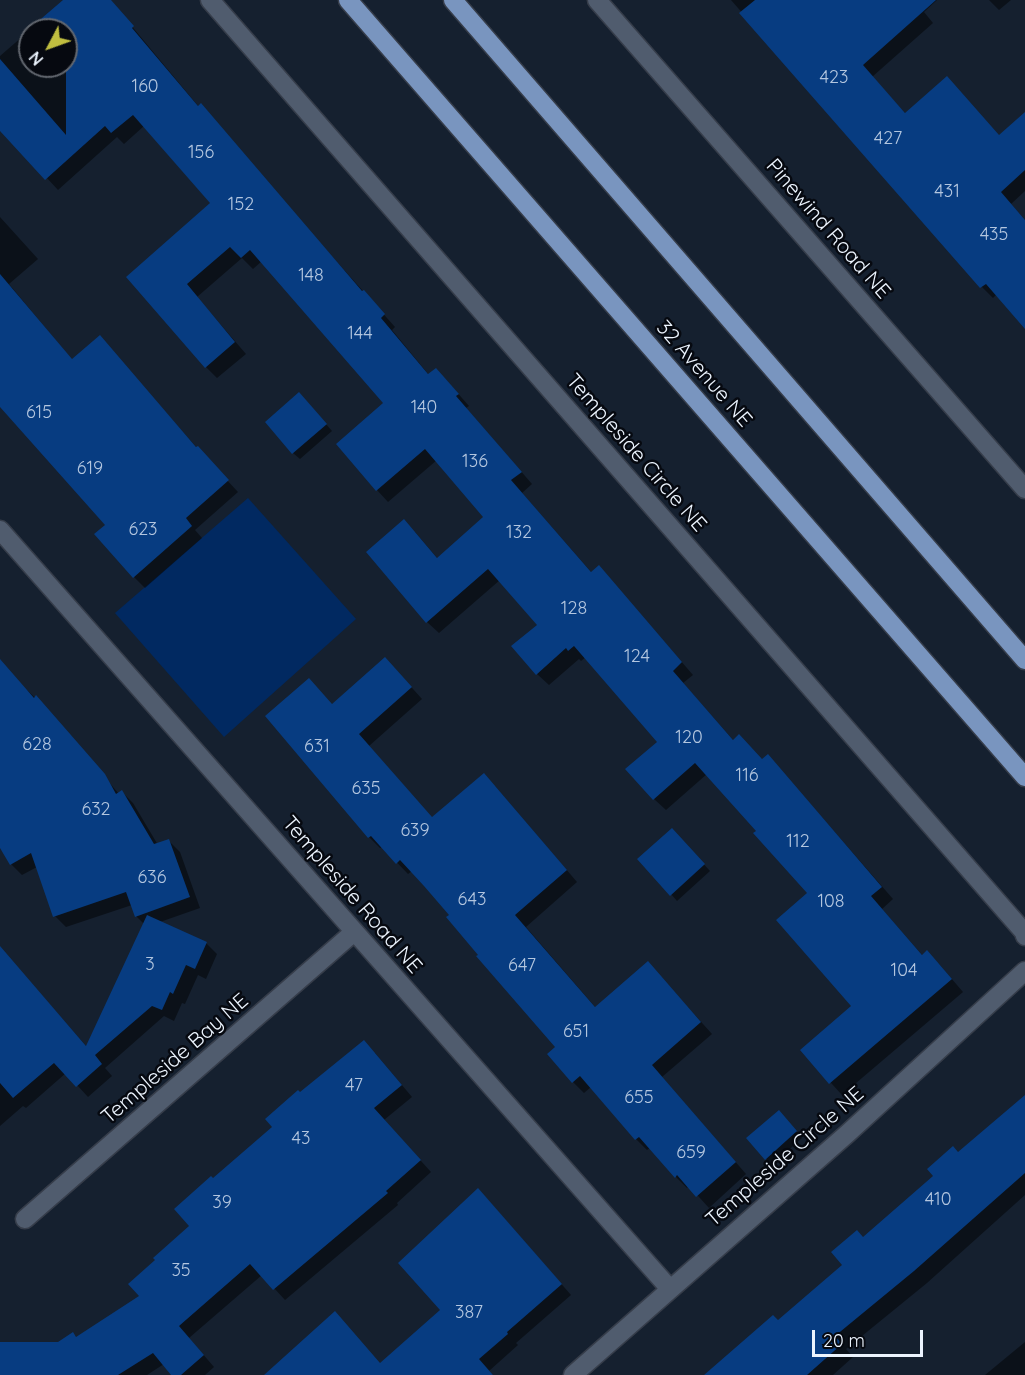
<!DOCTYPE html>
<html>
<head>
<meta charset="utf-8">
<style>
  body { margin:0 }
  #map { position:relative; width:1025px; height:1375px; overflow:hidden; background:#15202f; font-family:Quicksand,sans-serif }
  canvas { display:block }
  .north { position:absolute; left:18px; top:18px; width:60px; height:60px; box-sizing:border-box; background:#060910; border:2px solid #62676f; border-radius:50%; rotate:229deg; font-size:16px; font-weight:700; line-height:24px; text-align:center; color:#ecf4fe }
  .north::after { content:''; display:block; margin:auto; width:21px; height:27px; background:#c0be40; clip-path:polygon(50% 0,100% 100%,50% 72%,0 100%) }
  .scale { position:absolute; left:812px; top:1330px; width:111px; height:27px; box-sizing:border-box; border:3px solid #ecf4fe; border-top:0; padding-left:8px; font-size:18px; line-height:21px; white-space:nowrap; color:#ecf4fe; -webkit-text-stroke:4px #060910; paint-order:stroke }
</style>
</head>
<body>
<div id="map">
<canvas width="1025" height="1375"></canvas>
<div class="north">N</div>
<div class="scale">20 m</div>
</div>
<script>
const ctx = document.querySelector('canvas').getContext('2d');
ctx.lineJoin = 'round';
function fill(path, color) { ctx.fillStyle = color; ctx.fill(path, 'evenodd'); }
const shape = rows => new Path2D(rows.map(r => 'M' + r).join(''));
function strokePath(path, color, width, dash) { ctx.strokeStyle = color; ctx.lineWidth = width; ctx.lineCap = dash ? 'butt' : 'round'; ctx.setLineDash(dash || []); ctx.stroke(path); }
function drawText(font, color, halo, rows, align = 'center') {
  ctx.font = font + ' Quicksand,sans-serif'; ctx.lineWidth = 5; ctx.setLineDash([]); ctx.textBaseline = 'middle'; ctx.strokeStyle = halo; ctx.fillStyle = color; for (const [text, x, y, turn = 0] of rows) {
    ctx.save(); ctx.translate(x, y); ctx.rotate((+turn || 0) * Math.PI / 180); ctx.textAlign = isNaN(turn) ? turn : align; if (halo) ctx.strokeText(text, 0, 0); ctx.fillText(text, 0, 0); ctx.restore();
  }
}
fill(shape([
  [248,498,356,619,224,737,115,613]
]), '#012961');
fill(shape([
  [65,0,110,0,199,107,395,327,392,330,429,375,447,381,469,406,466,408,532,484,522,493,592,573,610,579,693,675,683,683,734,741,762,761,779,768,893,899,882,909,923,956,939,964,963,992,842,1095,802,1051,853,1006,809,893,758,831,707,774,666,810,654,799,659,742,586,657,581,661,579,659,549,685,537,674,539,625,500,580,439,633,427,622,415,532,438,559,485,517,437,460,388,502,377,490,385,403,262,261,253,269,242,258,197,297,246,354,217,378,206,367,128,277,213,203,144,126,124,144,117,137,58,190,0,127,0,56,30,30,30,66,66,66,66,30,30,30],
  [731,0,937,0,924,12,933,23,872,77,906,114,1000,137,1025,114,1025,191,1011,204,1025,220,1025,327,997,294,993,298,982,287],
  [989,0,1011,0,999,10],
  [0,217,38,259,9,284,73,361,100,337,197,448,238,492,195,530,202,538,145,588,134,577,107,525,0,405],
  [305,400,332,431,300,459,293,453],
  [0,665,44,706,119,794,122,792,133,803,158,845,169,841,180,852,200,908,160,922,206,943,217,954,206,979,198,975,185,1004,182,1003,174,1021,164,1016,105,1068,112,1076,88,1097,66,1073,26,1108,23,1106,0,1126,0,975,24,975,87,1047,144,924,136,916,132,905,66,927,55,916,37,867,22,875,11,864,0,845],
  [396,670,422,699,369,746,433,819,495,786,577,882,526,927,596,1008,659,975,712,1034,662,1077,746,1174,709,1208,689,1186,687,1188,676,1177,650,1148,647,1150,636,1139,591,1087,584,1093,573,1082,557,1047,480,955,451,915,412,871,408,874,382,847,380,848,369,837,332,705],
  [678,836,710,871,677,901,671,894],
  [375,1053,412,1097,384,1120,431,1172,397,1203,398,1205,285,1300,262,1275,189,1338,214,1367,205,1375,173,1375,164,1364,147,1375,0,1375,0,1343,58,1343,77,1338,141,1297,191,1226,213,1180,274,1127,300,1094],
  [1025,1097,1025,1195,927,1283,846,1349,853,1357,833,1375,705,1375,778,1322,844,1265,864,1238],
  [784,1118,802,1138,772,1165,766,1159],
  [488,1200,571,1295,516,1343,518,1345,489,1371,493,1375,276,1375,380,1365,442,1310],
  [1025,1342,1025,1375,985,1375]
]), '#0007');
fill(shape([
  [63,0,111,0,134,26,132,28,198,106,201,103,362,291,364,290,385,314,381,318,428,374,436,368,459,394,456,396,522,472,511,480,591,572,599,565,682,662,673,671,733,740,739,734,762,759,768,754,882,887,871,896,922,955,927,950,952,979,829,1084,800,1050,851,1006,776,920,807,893,753,833,756,831,695,763,653,800,625,769,657,742,574,646,568,651,566,648,536,675,511,646,537,625,488,569,426,623,366,552,404,519,437,558,483,517,425,449,376,491,336,444,383,403,250,250,241,258,230,247,187,284,235,342,205,368,126,277,210,203,133,115,111,133,105,126,45,180,0,131,0,59,66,135,66,30,28,30],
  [755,0,936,0,863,65,905,113,947,76,999,135,1025,112,1025,170,1001,192,1025,220,1025,329,986,284,980,288,739,13],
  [0,274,72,359,100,335,196,447,198,446,229,480,186,518,192,526,133,578,94,534,105,525,0,407],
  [299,392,327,424,292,454,265,422],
  [385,657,412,687,359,734,403,784,432,817,484,773,567,870,515,915,595,1007,648,961,701,1022,652,1065,736,1162,696,1197,677,1175,675,1178,639,1137,635,1140,580,1076,572,1083,547,1054,555,1047,476,956,478,955,446,917,449,915,424,886,400,860,396,864,371,836,368,838,265,716,309,678,332,704],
  [0,659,34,698,36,695,105,774,116,794,122,790,154,844,169,839,190,897,135,917,126,892,53,917,31,853,10,865,0,848],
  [672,828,705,864,670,896,637,859],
  [147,915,207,942,195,969,186,965,173,994,170,992,162,1010,152,1006,95,1055,102,1064,76,1087,54,1063,13,1098,0,1083,0,946,86,1046],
  [364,1040,402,1085,374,1108,421,1160,386,1191,388,1193,273,1290,250,1264,179,1326,204,1355,181,1375,171,1375,153,1353,118,1375,0,1375,0,1342,58,1342,73,1332,76,1337,139,1296,128,1284,155,1260,153,1258,189,1226,174,1209,211,1176,213,1178,272,1127,265,1119,298,1090,300,1092],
  [1025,1095,1025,1173,914,1271,835,1336,842,1344,807,1375,704,1375,773,1315,778,1320,842,1265,831,1252,857,1230,863,1237,933,1176,927,1169,953,1146,958,1152],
  [779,1110,797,1131,765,1160,746,1138],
  [478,1188,562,1284,507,1332,508,1334,479,1359,493,1375,264,1375,335,1311,380,1363,440,1310,398,1263]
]), '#073c81');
const minor = shape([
  [210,0,1024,932,1025,936],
  [597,0,1025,489],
  [0,530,670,1289],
  [25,1219,354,932],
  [573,1375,847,1134,1025,971]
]);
const major = shape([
  [348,0,1025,777],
  [453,0,1025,660]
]);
strokePath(minor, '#363d4a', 21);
strokePath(major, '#363d4a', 21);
strokePath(minor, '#505c6e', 18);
strokePath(major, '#7995bf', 18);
drawText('18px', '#b3c6df', null, [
  ["423",834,78],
  ["160",145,87],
  ["427",888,139],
  ["156",201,153],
  ["431",947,192],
  ["152",241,205],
  ["435",994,235],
  ["148",311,276],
  ["144",360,334],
  ["140",424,408],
  ["615",39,413],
  ["136",475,462],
  ["619",90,469],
  ["623",143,530],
  ["132",519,533],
  ["128",574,609],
  ["124",637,657],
  ["120",689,738],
  ["628",37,745],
  ["631",317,747],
  ["116",747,776],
  ["635",366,789],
  ["632",96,810],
  ["639",415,831],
  ["112",798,842],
  ["636",152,878],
  ["643",472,900],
  ["108",831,902],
  ["3",150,965],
  ["647",522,966],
  ["104",904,971],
  ["651",576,1032],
  ["47",354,1086],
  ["655",639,1098],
  ["43",301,1139],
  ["659",691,1153],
  ["410",938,1200],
  ["39",222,1203],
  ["35",181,1271],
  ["387",469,1313]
]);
drawText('21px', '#ecf4fe', '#060910', [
  ["Pinewind Road NE",828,229,49],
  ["32 Avenue NE",704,374,49],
  ["Templeside Circle NE",636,453,49],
  ["Templeside Road NE",352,895,49],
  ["Templeside Bay NE",175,1059,-41],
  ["Templeside Circle NE",785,1157,-41]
]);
</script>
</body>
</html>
